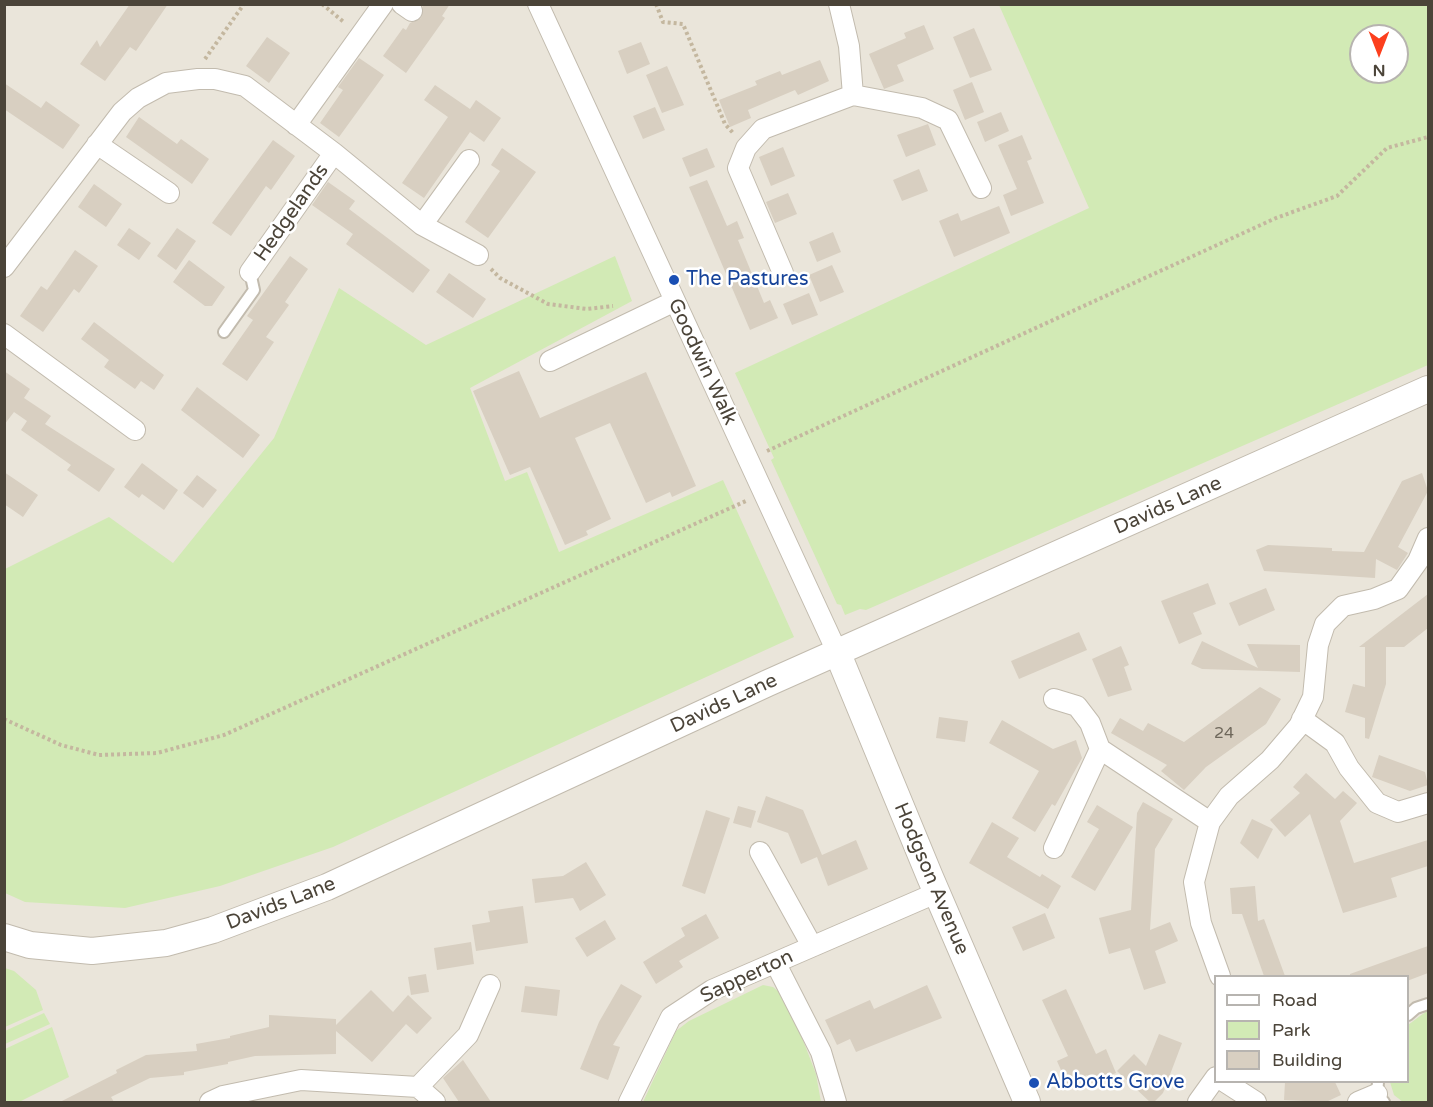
<!DOCTYPE html>
<html>
<head>
<meta charset="utf-8">
<style>
  body { margin:0 }
  #map { position:relative; width:1433px; height:1107px; overflow:hidden; background:#f6f3ec; font-family:"Varela Round",sans-serif }
  canvas { display:block }
  .frame { position:absolute; inset:0; border:6px solid #4b4439; pointer-events:none }
  .legend { position:absolute; left:1214px; top:975px; width:195px; height:108px; box-sizing:border-box; background:#fff; border:2px solid #b7b4b0; margin:0; padding:8px 10px; list-style:none; font-size:18px; color:#4b4439 }
  .legend li { display:flex; align-items:center; gap:12px; height:30px }
  .legend b { width:30px; border:2px solid #b7b4b0 }
  .north { position:absolute; left:1349px; top:24px; width:60px; height:60px; box-sizing:border-box; background:#fff; border:2px solid #b7b4b0; border-radius:50%; rotate:180deg; font-size:16px; font-weight:700; line-height:24px; text-align:center; color:#4b4439 }
  .north::after { content:''; display:block; margin:auto; width:21px; height:27px; background:#fc3f1d; clip-path:polygon(50% 0,100% 100%,50% 72%,0 100%) }
</style>
</head>
<body>
<div id="map">
<canvas width="1433" height="1107"></canvas>
<div class="frame"></div>
<ul class="legend">
<li><b style="height:8px;background:#fff"></b>Road</li>
<li><b style="height:16px;background:#d2eab5"></b>Park</li>
<li><b style="height:16px;background:#d8cfc1"></b>Building</li>
</ul>
<div class="north">N</div>
</div>
<script>
const ctx = document.querySelector('canvas').getContext('2d');
ctx.lineJoin = 'round';
function fill(path, color) { ctx.fillStyle = color; ctx.fill(path, 'evenodd'); }
const shape = rows => new Path2D(rows.map(r => 'M' + r).join(''));
function strokePath(path, color, width, dash) { ctx.strokeStyle = color; ctx.lineWidth = width; ctx.lineCap = dash ? 'butt' : 'round'; ctx.setLineDash(dash || []); ctx.stroke(path); }
function drawText(font, color, halo, rows, align = 'center') {
  ctx.font = font + ' "Varela Round",sans-serif'; ctx.lineWidth = 5; ctx.setLineDash([]); ctx.textBaseline = 'middle'; ctx.strokeStyle = halo; ctx.fillStyle = color; for (const [text, x, y, turn = 0] of rows) {
    ctx.save(); ctx.translate(x, y); ctx.rotate((+turn || 0) * Math.PI / 180); ctx.textAlign = isNaN(turn) ? turn : align; if (halo) ctx.strokeText(text, 0, 0); ctx.fillText(text, 0, 0); ctx.restore();
  }
}
fill(shape([
  [5,5,1428,5,1428,1102,5,1102],
  [1361,36,1397,36,1397,72,1361,72],
  [1216,976,1408,976,1408,1082,1216,1082]
]), '#eae5da');
fill(shape([
  [999,5,1428,5,1428,365,866,610,860,609,845,615,841,605,837,604,771,460,774,458,735,373,1089,208],
  [1361,36,1397,36,1397,72,1361,72],
  [615,256,632,301,470,388,505,481,527,472,559,552,723,480,794,637,333,847,220,886,125,908,25,902,5,893,5,569,109,517,173,563,274,438,339,288,426,345],
  [5,968,14,971,36,990,43,1010,5,1027],
  [763,985,773,987,779,992,798,1027,816,1074,821,1102,643,1102,676,1031,689,1021],
  [1428,1010,1428,1102,1403,1102,1394,1095,1390,1082,1408,1082,1408,1025],
  [44,1013,50,1024,5,1044,5,1031],
  [52,1027,69,1077,19,1102,5,1102,5,1049]
]), '#d2eab5');
fill(shape([
  [130,4,168,4,136,51,130,47,105,81,80,64,97,40,100,47],
  [423,4,450,4,442,16,445,18,406,73,383,56,403,28,406,30,410,23,421,18],
  [924,25,934,49,897,65,904,81,884,89,869,54,906,38,904,33],
  [974,28,992,70,970,78,953,37],
  [267,37,290,53,269,83,246,66],
  [641,42,650,64,627,74,618,51],
  [359,58,384,75,339,137,320,123,343,90,338,87],
  [820,60,829,81,798,95,795,90,748,110,751,118,730,127,719,100,757,85,755,81,780,71,782,75],
  [667,66,684,105,662,113,646,75],
  [972,82,984,112,965,120,953,90],
  [4,83,41,108,46,101,80,125,63,149,4,109],
  [435,85,470,109,476,100,501,118,484,142,470,132,424,198,402,183,448,117,424,100],
  [655,107,665,130,643,139,633,116],
  [1001,112,1009,131,985,142,977,122],
  [139,117,177,144,181,139,209,159,192,184,126,137],
  [928,124,936,145,906,157,897,135],
  [1022,135,1032,159,1027,161,1044,203,1011,216,1003,195,1017,189,998,145],
  [273,140,295,156,271,190,266,186,231,236,212,223],
  [783,147,795,176,771,186,759,157],
  [502,148,536,172,488,238,465,222,500,171,491,165],
  [707,148,715,167,690,177,682,158],
  [919,169,928,191,902,201,893,180],
  [707,180,727,226,737,221,744,238,738,240,764,303,770,300,778,318,750,330,689,187],
  [328,182,355,201,349,209,430,270,413,293,346,244,353,234,312,205],
  [94,184,122,204,106,227,78,207],
  [788,193,797,214,775,223,766,202],
  [999,206,1010,233,954,257,939,221,958,213,961,221],
  [129,228,151,243,139,260,117,245],
  [177,228,196,241,176,270,157,256],
  [833,232,841,252,817,262,809,242],
  [75,250,98,266,79,293,74,289,43,332,20,316,41,286,47,290],
  [290,256,308,269,285,302,289,305,266,337,274,342,247,381,222,364,253,320,247,316],
  [189,260,225,287,212,306,205,306,173,282],
  [832,265,844,292,820,302,809,275],
  [449,273,486,299,473,318,436,292],
  [809,293,818,315,792,325,783,304],
  [94,322,164,375,154,390,141,381,135,389,104,367,109,360,81,339],
  [4,371,30,389,24,398,51,416,45,424,115,469,99,492,67,470,71,465,21,430,27,421,14,412,4,425],
  [519,371,540,418,646,372,696,486,672,497,670,492,646,503,610,423,575,438,611,519,586,531,588,535,565,545,530,467,510,475,473,391],
  [197,387,260,435,243,458,181,410],
  [142,463,178,490,164,510,142,494,139,498,124,487],
  [4,472,38,495,23,517,4,504],
  [1422,473,1428,491,1398,547,1408,553,1397,570,1376,559,1375,578,1264,571,1256,550,1268,545,1332,548,1332,551,1364,552,1402,481],
  [197,475,217,490,203,508,183,493],
  [1208,583,1216,604,1193,613,1202,634,1179,644,1161,601],
  [1266,588,1275,610,1239,626,1229,603],
  [1428,594,1428,628,1404,647,1386,647,1386,684,1369,739,1365,738,1365,718,1345,712,1353,684,1365,687,1365,647,1359,647],
  [1079,632,1087,650,1019,679,1011,661],
  [1202,641,1258,668,1247,644,1300,645,1300,672,1202,669,1191,664],
  [1121,646,1129,665,1124,667,1132,690,1108,697,1092,659],
  [1260,687,1281,699,1266,724,1206,767,1184,790,1161,771,1167,765,1111,733,1120,718,1143,731,1148,723,1184,742],
  [939,717,968,721,965,742,936,738],
  [1002,720,1053,749,1076,740,1082,758,1055,806,1052,804,1035,832,1012,818,1039,771,989,743],
  [1379,755,1425,772,1428,785,1410,791,1372,777],
  [1306,773,1335,799,1343,791,1357,803,1340,821,1354,863,1428,840,1428,866,1391,878,1397,897,1343,913,1310,814,1285,837,1270,820,1300,793,1293,787],
  [766,796,803,810,822,855,856,840,868,869,828,886,817,857,801,864,788,833,757,822],
  [1143,802,1173,819,1155,849,1150,930,1170,922,1178,941,1155,951,1166,983,1144,990,1130,948,1109,954,1099,918,1131,910,1137,813],
  [1097,805,1133,827,1095,891,1071,877,1099,829,1087,822],
  [738,806,756,811,751,828,733,823],
  [706,810,730,818,705,894,682,886],
  [1252,819,1273,829,1258,859,1240,843],
  [992,822,1019,838,1007,857,1040,877,1042,874,1061,886,1048,909,969,863],
  [586,862,606,895,580,911,573,898,535,903,532,879,563,876],
  [1255,886,1258,921,1264,919,1285,976,1264,976,1242,914,1232,914,1230,888],
  [523,906,528,943,476,951,472,925,490,922,488,911],
  [1045,913,1055,938,1023,951,1012,927],
  [706,914,719,938,679,961,683,967,656,984,643,962,685,936,681,928],
  [605,920,616,939,587,957,575,938],
  [471,942,474,964,437,970,434,948],
  [1428,946,1428,973,1407,981,1407,976,1350,976,1350,974],
  [426,974,429,992,411,995,408,977],
  [621,984,642,996,613,1045,620,1047,608,1080,580,1069,599,1022],
  [927,985,942,1018,856,1052,850,1039,837,1045,825,1020,870,1000,874,1009],
  [525,986,560,990,557,1016,521,1012],
  [1066,989,1096,1054,1106,1049,1116,1073,1091,1083,1087,1075,1067,1084,1057,1061,1068,1056,1042,1000],
  [371,990,393,1012,408,995,432,1018,417,1034,406,1024,372,1062,336,1031,336,1054,255,1056,228,1062,228,1064,184,1072,184,1075,150,1078,111,1097,114,1102,60,1102,117,1073,116,1070,146,1055,197,1051,196,1044,230,1038,230,1036,269,1027,269,1015,336,1019,336,1025],
  [1159,1034,1182,1043,1163,1093,1154,1102,1150,1102,1117,1071,1134,1054,1146,1066],
  [463,1060,491,1102,459,1102,443,1078],
  [1285,1082,1335,1082,1341,1095,1326,1102,1284,1100]
]), '#d8cfc1');
const service = shape([
  [224,332,254,290,250,272],
  [1408,1015,1416,1008,1428,1004],
  [1378,1082,1377,1094,1384,1102]
]);
const minor = shape([
  [402,4,412,11],
  [538,4,838,654],
  [839,4,849,46,853,95],
  [296,125,383,4],
  [97,144,169,193],
  [422,225,469,160],
  [4,267,122,112,138,98,166,83,198,79,215,79,245,86,334,153,422,225,478,255],
  [250,272,334,153],
  [783,273,738,168,746,148,763,129,853,95,922,108,948,120,981,188],
  [4,334,135,430],
  [550,361,673,302],
  [1054,699,1077,706,1090,723,1100,749,1210,822],
  [1302,719,1335,743,1349,768,1377,803,1398,812,1428,803],
  [1054,848,1100,749],
  [760,852,812,946],
  [776,964,821,1052,836,1102],
  [1220,976,1201,923,1194,882,1210,822,1229,796,1270,760,1299,726,1313,697,1318,645,1325,624,1343,606,1374,599,1398,589,1418,561,1428,538],
  [1225,1082,1256,1102],
  [418,1087,468,1035,490,985],
  [210,1102,223,1096,301,1080,418,1087,435,1102],
  [629,1102,671,1017,712,990,936,893],
  [1198,1102,1216,1077],
  [1358,1102,1377,1094]
]);
const tertiary = shape([
  [838,654,930,877,1027,1102],
  [4,937,30,945,92,951,166,943,213,930,327,887,768,683,1428,389]
]);
strokePath(service, '#c2bbae', 14);
strokePath(minor, '#c2bbae', 22);
strokePath(tertiary, '#c2bbae', 28);
strokePath(shape([
  [322,4,345,23],
  [656,4,663,22,683,24,725,124,734,134],
  [205,59,244,4],
  [491,269,500,278,548,304,587,309,613,306],
  [767,451,1276,218,1337,196,1387,148,1428,137],
  [4,719,61,745,99,755,157,753,224,735,746,501]
]), '#c4b79f', 4, [3, 3]);
strokePath(service, '#fff', 10);
strokePath(minor, '#fff', 20);
strokePath(tertiary, '#fff', 26);
for (const [x, y, r, color] of [
  [674,280,6,"#1a4fb4"],
  [1034,1083,6,"#1a4fb4"]
]) { const dot = new Path2D(); dot.arc(x, y, r, 0, 2 * Math.PI); ctx.fillStyle = color; ctx.fill(dot); strokePath(dot, '#fff', 2); }
drawText('16px', '#6e675b', null, [
  ["24",1224,734]
]);
drawText('20px', '#4b4439', '#fff', [
  ["Hedgelands",292,213,-55],
  ["Goodwin Walk",702,362,65],
  ["Davids Lane",1168,506,-24],
  ["Davids Lane",724,704,-25],
  ["Hodgson Avenue",931,879,67],
  ["Davids Lane",281,904,-21],
  ["Sapperton",747,977,-25]
]);
drawText('20px', '#164399', '#fff', [
  ["The Pastures",686,280],
  ["Abbotts Grove",1046,1083]
], 'left');
</script>
</body>
</html>
